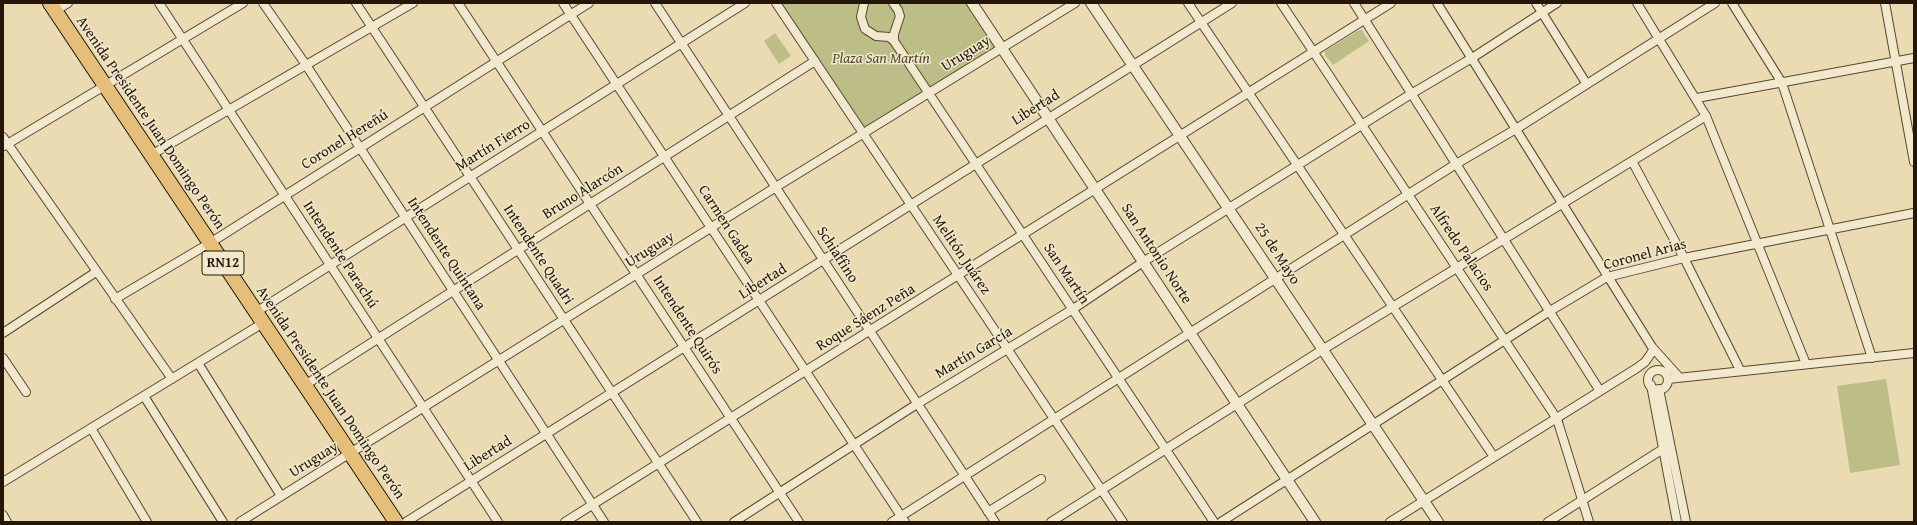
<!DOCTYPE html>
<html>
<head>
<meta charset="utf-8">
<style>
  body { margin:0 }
  #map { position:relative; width:1917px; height:525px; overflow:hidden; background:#eadbb2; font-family:"Gentium Book Plus",serif }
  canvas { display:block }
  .frame { position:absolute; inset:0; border:4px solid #241707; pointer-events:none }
</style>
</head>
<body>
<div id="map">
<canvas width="1917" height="525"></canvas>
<div class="frame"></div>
</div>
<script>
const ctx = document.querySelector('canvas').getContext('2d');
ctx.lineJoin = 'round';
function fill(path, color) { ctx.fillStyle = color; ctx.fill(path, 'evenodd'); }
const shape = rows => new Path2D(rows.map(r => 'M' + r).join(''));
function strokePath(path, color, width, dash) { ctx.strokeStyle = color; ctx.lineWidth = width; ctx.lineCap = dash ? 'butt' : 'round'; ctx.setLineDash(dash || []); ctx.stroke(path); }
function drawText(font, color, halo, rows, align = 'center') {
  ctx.font = font + ' "Gentium Book Plus",serif'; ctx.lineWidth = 3; ctx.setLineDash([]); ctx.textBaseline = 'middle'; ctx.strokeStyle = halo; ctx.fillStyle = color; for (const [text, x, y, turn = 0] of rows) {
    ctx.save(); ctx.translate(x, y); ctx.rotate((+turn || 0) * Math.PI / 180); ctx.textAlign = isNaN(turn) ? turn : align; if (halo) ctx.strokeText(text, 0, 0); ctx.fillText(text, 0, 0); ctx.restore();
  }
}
fill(shape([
  [776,3,972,3,1001,49,863,134],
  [1359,30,1362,30,1369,41,1333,65,1325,55,1325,51],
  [775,33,791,56,779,64,764,41],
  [1886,379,1900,465,1850,473,1837,386]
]), '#bdbe87');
const minor = shape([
  [159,3,498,522],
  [263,3,306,65,604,522],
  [356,3,697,522],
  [458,3,799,522],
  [563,3,905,522],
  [655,3,995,522],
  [776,3,1123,522],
  [864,3,861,17,865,29,876,36,889,37,894,41],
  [893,3,898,10,900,16,894,34,894,41,1214,522],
  [1188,3,1494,457],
  [1281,3,1557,419,1589,522],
  [1354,3,1600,391],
  [1437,3,1652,347,1679,377],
  [1536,3,1586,83],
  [1637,3,1706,116,1806,364],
  [1732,3,1782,83,1872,358],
  [1885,3,1914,162],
  [55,11,68,3],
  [1697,98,1914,58],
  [3,137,172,379],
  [4,146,243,3],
  [151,155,413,3],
  [1632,161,1684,258,1740,370],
  [115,299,210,243,589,3],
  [256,312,745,3],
  [3,333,96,272],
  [3,358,26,392],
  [198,363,281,496],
  '1648 380a10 10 0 1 1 20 0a10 10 0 1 1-20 0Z',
  [1668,379,1914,353],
  [305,385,815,61],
  [1651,385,1677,522],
  [1659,389,1686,522],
  [144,396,223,522],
  [91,428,147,522],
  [3,482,263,323],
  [988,512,1041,479],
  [3,515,7,522],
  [240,522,776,187,1075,3],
  [406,522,1232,3],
  [565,522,1391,3],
  [734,522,917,404,1073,309,1143,262,1411,94,1472,58,1557,3],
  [892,522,1456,164,1516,129,1715,3],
  [1051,522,1322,350,1706,116],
  [1221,522,1550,311,1607,277,1684,258,1914,213],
  [1390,522,1637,368,1645,362,1654,349],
  [1548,522,1663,449,1670,448]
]);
const tertiary = shape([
  [972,3,1315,522],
  [1091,3,1438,522]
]);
const trunk = shape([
  [50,3,396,522]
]);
strokePath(minor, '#564832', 10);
strokePath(tertiary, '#564832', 12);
strokePath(trunk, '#241707', 16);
strokePath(minor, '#f1e8cd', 8);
strokePath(tertiary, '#f1e8cd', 10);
strokePath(trunk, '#e5be79', 14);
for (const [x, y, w] of [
  [223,263,42]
]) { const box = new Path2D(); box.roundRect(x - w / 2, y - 12, w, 24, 3); ctx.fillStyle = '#f1e8cd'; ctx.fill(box); strokePath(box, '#241707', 1); }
drawText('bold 14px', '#241707', null, [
  ["RN12",223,263]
]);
drawText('15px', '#241707', '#f1e8cd', [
  ["Uruguay",966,54,-32],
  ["Libertad",1036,108,-32],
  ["Avenida Presidente Juan Domingo Perón",150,123,56],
  ["Coronel Hereñú",345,140,-32],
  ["Martín Fierro",493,146,-32],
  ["Bruno Alarcón",583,192,-32],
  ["Carmen Gadea",726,225,57],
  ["Alfredo Palacios",1461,248,56],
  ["Uruguay",650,250,-32],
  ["Intendente Quintana",446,254,57],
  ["San Antonio Norte",1156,254,57],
  ["25 de Mayo",1277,254,57],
  ["Intendente Parachú",340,255,57],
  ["Intendente Quadri",538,255,57],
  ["Schiaffino",837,255,57],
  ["Melitón Juárez",961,255,56],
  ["Coronel Arias",1645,255,-15],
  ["San Martín",1066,274,56],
  ["Libertad",763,282,-32],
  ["Roque Sáenz Peña",866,318,-32],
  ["Intendente Quirós",687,325,57],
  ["Martín García",974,353,-31],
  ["Avenida Presidente Juan Domingo Perón",330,393,56],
  ["Libertad",488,454,-32],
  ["Uruguay",314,460,-32]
]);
drawText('italic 15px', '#52492d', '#f1e8cd', [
  ["Plaza San Martín",881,59]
]);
</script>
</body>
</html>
